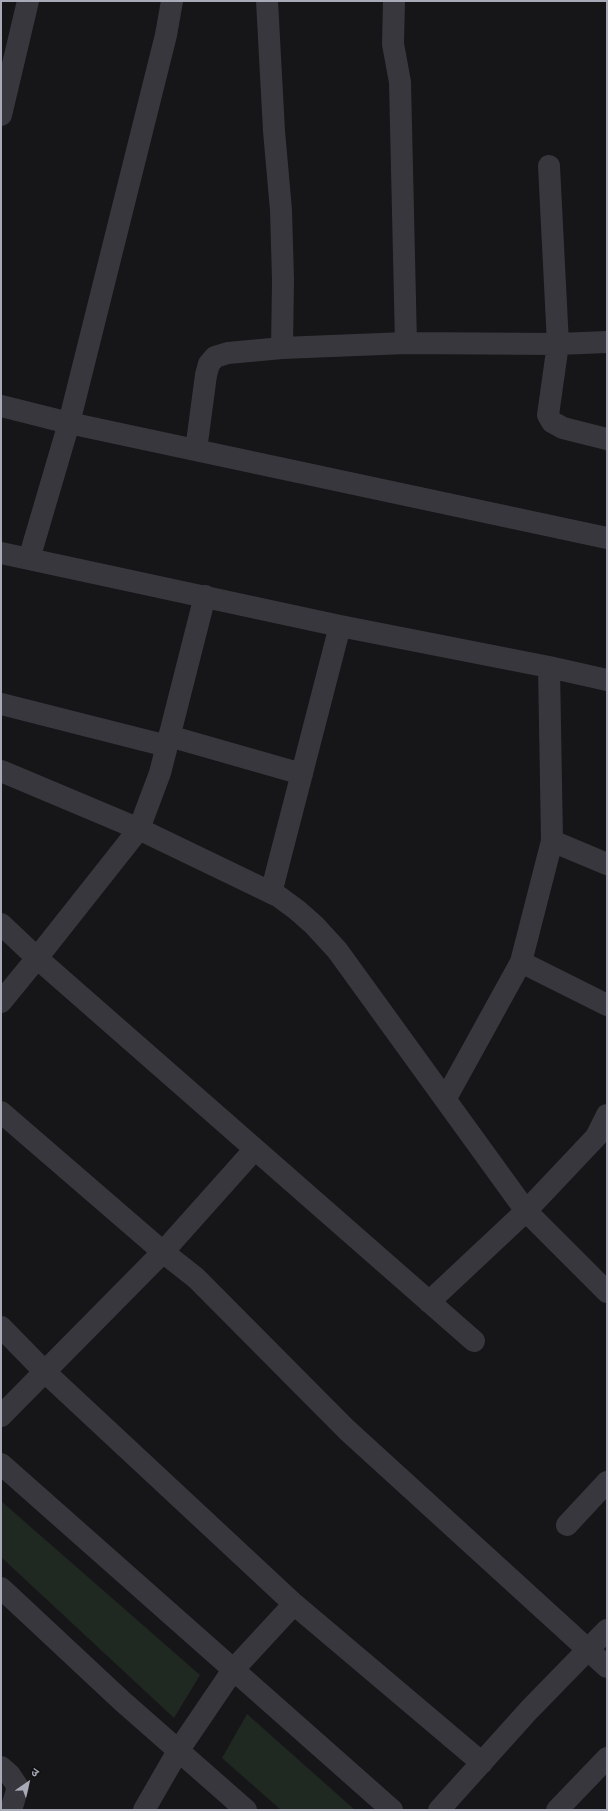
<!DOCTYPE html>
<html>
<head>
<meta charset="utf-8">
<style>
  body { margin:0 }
  #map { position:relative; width:608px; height:1811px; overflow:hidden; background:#161618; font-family:Karla,"Noto Sans Devanagari",sans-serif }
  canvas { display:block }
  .frame { position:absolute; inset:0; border:2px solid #a8aab8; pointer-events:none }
  .north { position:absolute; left:8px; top:1763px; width:40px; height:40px; -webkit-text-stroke:3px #111113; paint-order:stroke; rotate:34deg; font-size:11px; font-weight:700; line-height:16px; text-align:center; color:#a8aab8 }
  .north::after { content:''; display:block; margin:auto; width:14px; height:18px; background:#a8aab8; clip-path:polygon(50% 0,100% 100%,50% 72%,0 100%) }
</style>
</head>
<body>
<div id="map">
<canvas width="608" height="1811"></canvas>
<div class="frame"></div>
<div class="north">उ</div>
</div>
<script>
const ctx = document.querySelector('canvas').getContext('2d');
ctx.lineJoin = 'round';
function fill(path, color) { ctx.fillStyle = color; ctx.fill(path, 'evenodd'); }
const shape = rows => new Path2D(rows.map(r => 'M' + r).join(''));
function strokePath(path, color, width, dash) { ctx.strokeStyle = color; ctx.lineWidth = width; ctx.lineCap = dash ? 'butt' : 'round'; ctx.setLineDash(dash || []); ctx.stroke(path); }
fill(shape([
  [1,1501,200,1675,174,1718,1,1557],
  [247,1714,355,1810,281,1810,222,1758]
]), '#202822');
strokePath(shape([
  [394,1,393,44,400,82,406,343],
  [1,115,28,1],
  [549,166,558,344,607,342],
  [282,348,406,343,558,344,548,415,552,422,563,428,607,439],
  [1,406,69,423,607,538],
  [196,450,206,375,209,364,215,357,228,353,282,348,283,280,281,210,274,131,267,1],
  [1,553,340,626,549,667],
  [29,559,69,423,166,35,172,1],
  [607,680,549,667,552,841,607,864],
  [1,704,167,746],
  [169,736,302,774],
  [1,771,139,829,278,896,297,910,314,925,337,950,526,1211,607,1292],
  [552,841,521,962,607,1005],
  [271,893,340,626],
  [1,924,37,958,474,1341],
  [1,1002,37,958,139,829,160,773,205,596],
  [446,1098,521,962],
  [1,1112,163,1252,1,1416],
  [255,1149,163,1252,196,1278,347,1430,607,1667],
  [429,1302,526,1211,596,1137,607,1115],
  [1,1327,45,1372,294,1604,233,1670,178,1751,144,1810],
  [1,1464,392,1810],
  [567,1525,607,1482],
  [294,1604,482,1763],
  [1,1767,10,1775,18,1787,11,1810],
  [439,1810,529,1710,607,1630],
  [557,1810,607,1758]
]), '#37373d', 22);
strokePath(shape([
  [1,1588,122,1701,246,1810]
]), '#37373d', 22);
</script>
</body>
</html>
